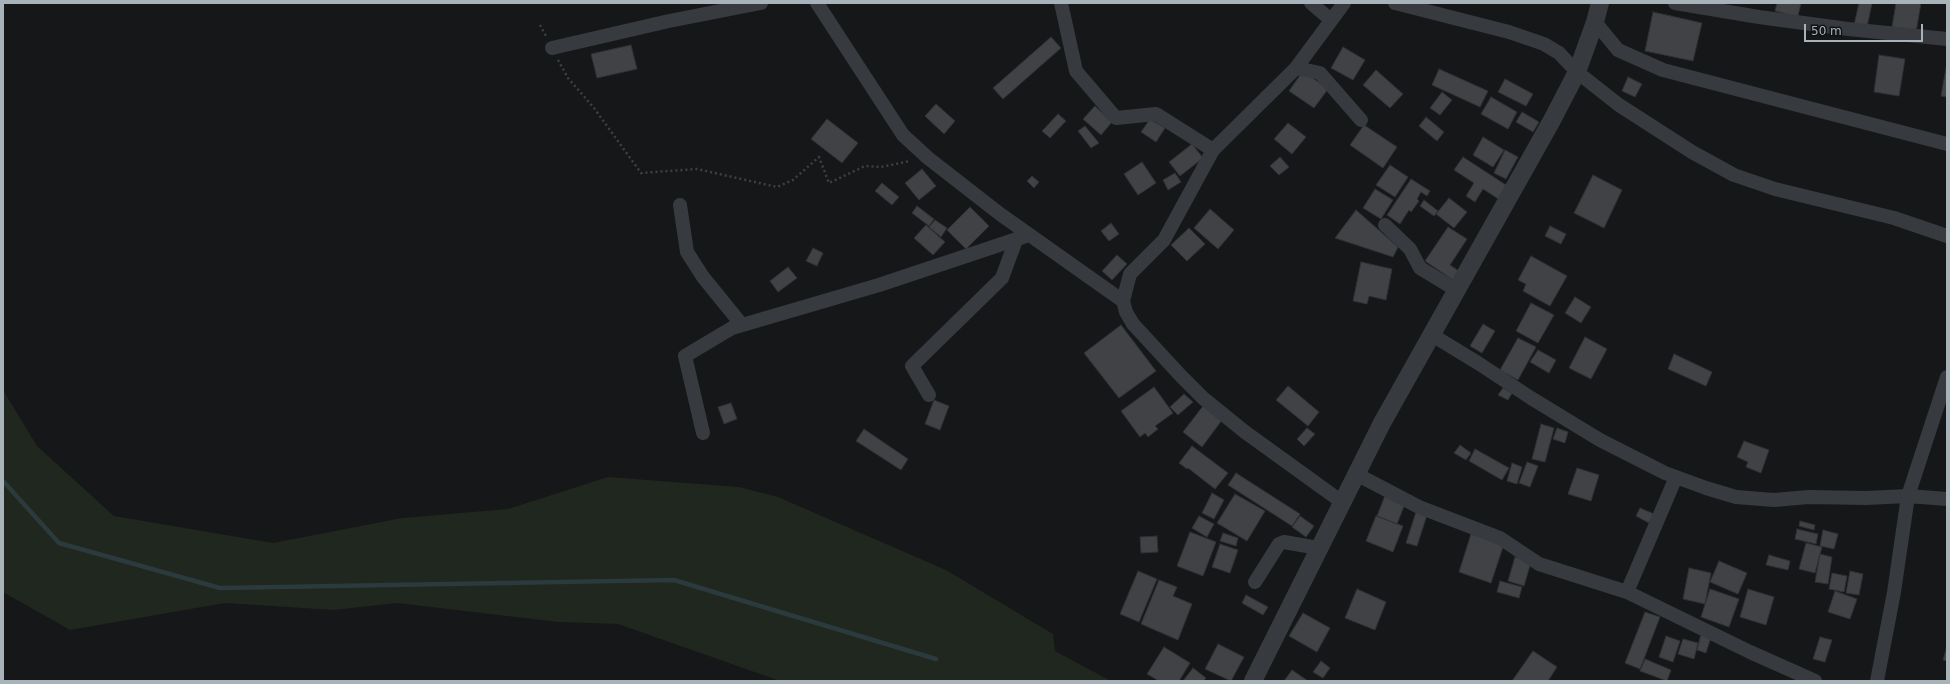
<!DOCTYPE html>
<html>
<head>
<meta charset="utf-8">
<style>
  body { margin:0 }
  #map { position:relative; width:1950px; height:684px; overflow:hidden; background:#161718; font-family:"DejaVu Sans",sans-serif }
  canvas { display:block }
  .frame { position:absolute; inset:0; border:4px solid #a7b2b9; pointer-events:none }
  .scale { position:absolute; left:1804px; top:24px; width:119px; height:18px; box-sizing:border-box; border:2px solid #a7b2b9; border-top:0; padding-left:5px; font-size:12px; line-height:14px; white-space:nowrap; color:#a7b2b9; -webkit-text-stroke:3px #111213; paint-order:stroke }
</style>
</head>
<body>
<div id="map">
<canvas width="1950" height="684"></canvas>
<div class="frame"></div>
<div class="scale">50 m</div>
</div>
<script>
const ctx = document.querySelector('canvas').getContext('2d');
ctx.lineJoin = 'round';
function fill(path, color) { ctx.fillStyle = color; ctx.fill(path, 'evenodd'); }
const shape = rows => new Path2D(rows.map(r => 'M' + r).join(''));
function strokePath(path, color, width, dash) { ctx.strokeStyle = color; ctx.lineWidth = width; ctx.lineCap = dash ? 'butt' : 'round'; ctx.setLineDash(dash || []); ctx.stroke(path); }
fill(shape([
  [3,390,37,446,114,516,273,543,402,518,508,509,608,477,739,487,778,497,946,570,1053,634,1055,651,1111,681,780,681,618,624,558,622,397,603,334,610,225,603,70,630,3,592]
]), '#1f271e');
strokePath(shape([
  [3,481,59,543,220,588,674,580,936,659]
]), '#2b3a3d', 4.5);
const building = shape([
  [1777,3,1801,3,1797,20,1783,13,1775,11,1777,3],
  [1859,3,1872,3,1867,27,1854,25,1859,3],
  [1896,3,1921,3,1916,32,1892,27,1896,3],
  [1653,12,1702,23,1693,61,1645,51,1653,12],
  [1051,37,1061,48,1003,99,993,88,1051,37],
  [631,45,637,69,597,78,591,54,631,45],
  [1343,47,1365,60,1353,80,1331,68,1343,47],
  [1879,55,1905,59,1899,96,1874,92,1879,55],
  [1946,68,1947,68,1947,97,1941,96,1946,68],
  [1439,69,1488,91,1480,107,1432,85,1439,69],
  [1376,70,1403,94,1390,108,1363,85,1376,70],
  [1303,71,1328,89,1314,108,1289,91,1303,71],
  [1628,77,1642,84,1635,97,1622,91,1628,77],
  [1505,79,1533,94,1526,106,1498,92,1505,79],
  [1442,92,1452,100,1440,115,1430,108,1442,92],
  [1491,97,1517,112,1508,129,1481,114,1491,97],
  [936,104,955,121,944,134,925,116,936,104],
  [1095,106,1112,122,1101,135,1083,119,1095,106],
  [1522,112,1539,122,1533,132,1516,122,1522,112],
  [1058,114,1066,121,1050,138,1042,131,1058,114],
  [1426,117,1444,132,1437,141,1419,126,1426,117],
  [827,119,858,143,842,163,811,139,827,119],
  [1150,119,1165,128,1156,142,1141,132,1150,119],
  [1288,123,1306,137,1292,154,1274,139,1288,123],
  [1364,125,1397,147,1383,168,1350,145,1364,125],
  [1085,126,1099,143,1091,148,1078,131,1085,126],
  [1483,137,1504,150,1493,167,1473,155,1483,137],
  [1192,144,1203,158,1180,176,1169,162,1192,144],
  [1505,150,1518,157,1506,179,1494,173,1505,150],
  [1280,157,1289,167,1279,175,1270,166,1280,157],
  [1463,157,1509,187,1500,200,1483,189,1475,202,1466,196,1474,183,1454,170,1463,157],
  [1142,162,1156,183,1138,195,1124,174,1142,162],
  [1390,165,1408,177,1395,197,1376,185,1390,165],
  [922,169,936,186,919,200,905,183,922,169],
  [1175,173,1181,182,1168,190,1163,180,1175,173],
  [1593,175,1622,190,1604,228,1574,213,1593,175],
  [1032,176,1039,182,1034,188,1027,181,1032,176],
  [1411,179,1430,191,1427,196,1421,192,1417,199,1419,201,1411,212,1409,210,1400,224,1387,215,1411,179],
  [882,183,899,197,892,205,875,191,882,183],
  [1375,189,1393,200,1381,219,1363,208,1375,189],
  [1449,198,1467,212,1454,228,1436,214,1449,198],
  [1424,200,1438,211,1434,216,1420,206,1424,200],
  [917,206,934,219,929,226,912,213,917,206],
  [970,207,989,226,966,249,947,230,970,207],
  [1210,209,1234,230,1218,249,1194,228,1210,209],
  [1356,210,1398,247,1393,257,1335,238,1356,210],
  [935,220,947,228,941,237,929,227,935,220],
  [1111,223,1119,234,1109,241,1101,231,1111,223],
  [926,225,945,242,933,255,914,238,926,225],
  [1550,226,1566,234,1561,244,1545,236,1550,226],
  [1448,227,1467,239,1450,265,1459,271,1453,280,1425,261,1448,227],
  [1189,228,1205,244,1187,261,1171,245,1189,228],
  [813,248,823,253,817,266,806,261,813,248],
  [1117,255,1127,264,1112,280,1102,271,1117,255],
  [1531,256,1567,276,1550,306,1523,291,1526,284,1518,280,1531,256],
  [1361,262,1392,269,1386,300,1369,296,1367,304,1353,301,1361,262],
  [788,267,797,278,778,292,770,281,788,267],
  [1575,297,1591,307,1581,323,1565,313,1575,297],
  [1531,303,1554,315,1538,343,1516,331,1531,303],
  [1483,324,1495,331,1482,353,1470,346,1483,324],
  [1121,325,1156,371,1119,398,1084,353,1121,325],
  [1585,337,1607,349,1591,379,1569,368,1585,337],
  [1518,338,1536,347,1518,380,1500,370,1518,338],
  [1538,350,1556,360,1549,373,1530,362,1538,350],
  [1674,354,1712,372,1706,386,1668,369,1674,354],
  [1288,386,1319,412,1308,426,1276,400,1288,386],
  [1154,387,1173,413,1155,426,1158,429,1148,437,1145,433,1140,437,1121,411,1154,387],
  [1503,388,1512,393,1508,400,1498,395,1503,388],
  [1184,394,1193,402,1178,415,1170,407,1184,394],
  [934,400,949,406,940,430,925,424,934,400],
  [731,403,737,419,724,424,718,407,731,403],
  [1203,406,1222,420,1202,447,1183,432,1203,406],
  [1541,424,1554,428,1545,462,1532,459,1541,424],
  [1307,428,1315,434,1304,446,1297,439,1307,428],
  [1557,428,1568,432,1565,443,1553,439,1557,428],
  [864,429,908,459,901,470,856,441,864,429],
  [1744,441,1769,450,1761,473,1746,467,1748,462,1737,457,1744,441],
  [1460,445,1471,453,1466,460,1454,453,1460,445],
  [1192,446,1228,473,1215,489,1188,468,1187,469,1179,463,1192,446],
  [1475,449,1509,468,1502,480,1469,461,1475,449],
  [1527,462,1538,466,1530,487,1519,483,1527,462],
  [1512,463,1522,467,1517,484,1507,481,1512,463],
  [1577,468,1599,475,1591,501,1568,494,1577,468],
  [1236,473,1300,514,1292,526,1228,485,1236,473],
  [1212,493,1224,500,1214,519,1202,513,1212,493],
  [1386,493,1406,501,1397,524,1377,516,1386,493],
  [1235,494,1265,511,1247,541,1217,523,1235,494],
  [1640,508,1654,514,1649,523,1636,516,1640,508],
  [1416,512,1427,515,1417,546,1406,543,1416,512],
  [1199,516,1214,524,1207,537,1192,528,1199,516],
  [1300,516,1314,526,1306,537,1292,527,1300,516],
  [1376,516,1403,526,1393,552,1366,541,1376,516],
  [1800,521,1815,525,1814,530,1799,526,1800,521],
  [1797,529,1818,534,1816,544,1795,539,1797,529],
  [1823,530,1838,534,1834,549,1820,546,1823,530],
  [1190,532,1216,542,1203,576,1177,566,1190,532],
  [1223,533,1238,538,1236,546,1220,541,1223,533],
  [1471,534,1504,544,1491,583,1459,572,1471,534],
  [1157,536,1158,552,1141,553,1140,537,1157,536],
  [1806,543,1822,547,1815,573,1799,569,1806,543],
  [1220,544,1238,550,1230,573,1212,567,1220,544],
  [1820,554,1832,557,1828,584,1815,582,1820,554],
  [1769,555,1790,561,1788,570,1766,565,1769,555],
  [1515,557,1531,562,1524,586,1508,581,1515,557],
  [1719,561,1747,573,1738,594,1710,582,1719,561],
  [1689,568,1711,573,1705,604,1683,599,1689,568],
  [1138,571,1157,579,1139,622,1120,614,1138,571],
  [1850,571,1863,574,1859,595,1846,593,1850,571],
  [1832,573,1847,576,1844,592,1829,589,1832,573],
  [1159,580,1177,587,1173,596,1192,604,1178,640,1141,624,1159,580],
  [1500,581,1522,587,1519,598,1497,592,1500,581],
  [1357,589,1386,602,1375,630,1345,618,1357,589],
  [1710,589,1739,599,1729,627,1701,617,1710,589],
  [1748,589,1774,597,1766,625,1740,617,1748,589],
  [1835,591,1857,599,1850,619,1828,612,1835,591],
  [1246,595,1268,607,1263,615,1242,603,1246,595],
  [1645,612,1660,617,1640,669,1625,663,1645,612],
  [1303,613,1330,628,1317,652,1289,636,1303,613],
  [1701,634,1711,637,1706,653,1697,650,1701,634],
  [1666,636,1680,641,1673,662,1659,657,1666,636],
  [1820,637,1832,640,1825,662,1813,659,1820,637],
  [1683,639,1698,643,1694,659,1678,654,1683,639],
  [1218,644,1244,657,1231,681,1205,669,1218,644],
  [1947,646,1947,661,1943,660,1947,646],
  [1164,647,1190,663,1179,681,1159,681,1147,674,1164,647],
  [1533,651,1557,667,1548,681,1512,681,1533,651],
  [1645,659,1671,670,1667,681,1640,671,1645,659],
  [1321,661,1330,668,1323,678,1313,672,1321,661],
  [1193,668,1206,678,1204,680,1206,681,1183,681,1193,668],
  [1292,670,1308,681,1284,681,1292,670]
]);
fill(building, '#404246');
strokePath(building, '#303135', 1);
strokePath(shape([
  [540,25,546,36],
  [558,60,568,78,594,108,641,173,697,169,777,187,793,180,819,157,829,183,865,166,881,167,910,161]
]), '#3d4145', 2.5, [2, 3]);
strokePath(shape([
  [817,3,903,135,928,158,1000,214,1123,301,1126,312,1133,324,1181,376,1203,398,1245,432,1342,502],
  [1061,3,1076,71,1116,118,1156,114,1213,150],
  [1311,3,1331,20],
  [1395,3,1509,32,1544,44,1559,53,1577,72,1619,105,1692,152,1734,175,1775,189,1894,218,1947,236],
  [1675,3,1759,17,1848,29,1947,39],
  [1595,22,1618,50,1663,70,1947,144],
  [552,48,669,21,761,3],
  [1296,68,1320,73,1361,120],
  [680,205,687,252,703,277,742,325],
  [1385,225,1410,249,1420,268,1458,291],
  [1123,301,1130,274,1164,240,1213,150,1296,68,1344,3],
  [1432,335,1478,363,1531,398,1600,440,1665,473,1706,488,1736,497,1774,500,1809,497,1866,498,1908,496,1947,499],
  [929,395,912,366,1002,278,1016,240],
  [703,433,685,356,732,328,879,285,1029,235],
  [1358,475,1419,507,1500,538,1539,564,1627,592,1750,652,1815,681],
  [1255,582,1279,544,1284,542,1318,548],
  [1627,592,1676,477],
  [1877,681,1894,592,1908,496,1947,377]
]), '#373a3e', 14);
strokePath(shape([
  [1253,681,1382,423,1551,122,1577,72,1595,22,1600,3]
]), '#373a3e', 18);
</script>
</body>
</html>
